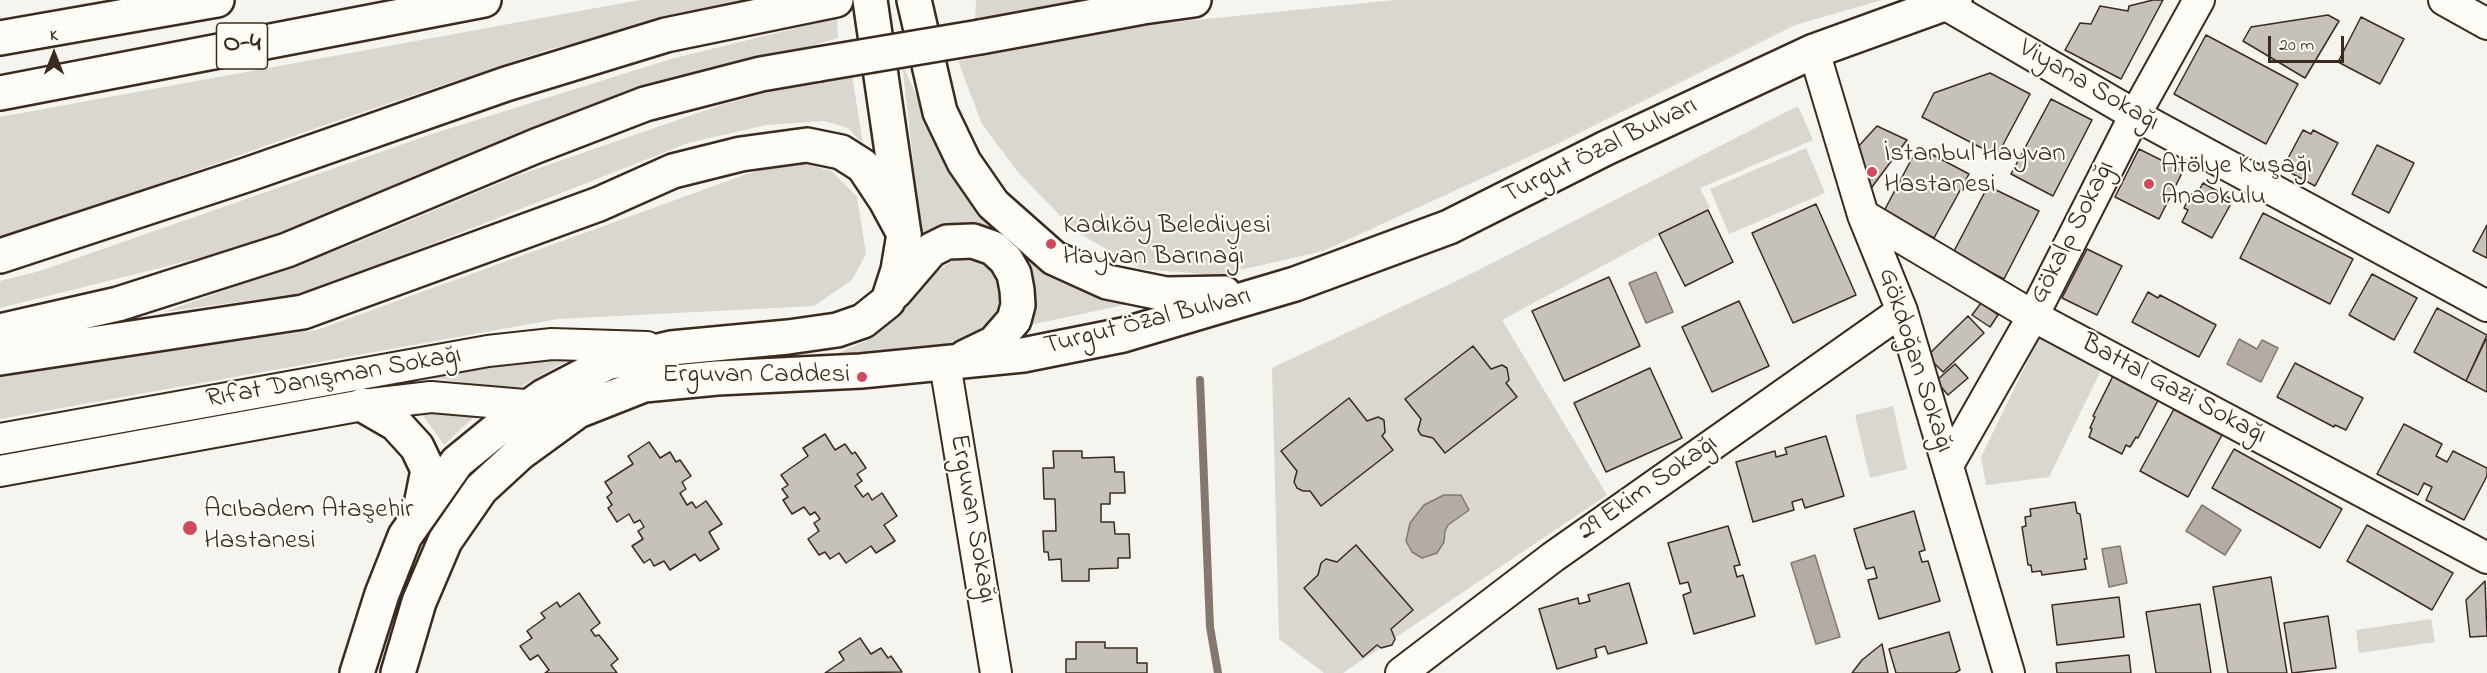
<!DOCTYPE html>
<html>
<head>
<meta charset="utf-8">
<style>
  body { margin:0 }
  #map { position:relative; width:2487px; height:673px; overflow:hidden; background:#f5f4ee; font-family:"Indie Flower",sans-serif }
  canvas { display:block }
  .north { position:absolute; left:24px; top:24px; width:60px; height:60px; -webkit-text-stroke:4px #fdfcf7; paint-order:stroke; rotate:0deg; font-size:16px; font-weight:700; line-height:24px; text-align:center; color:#3b2a1e }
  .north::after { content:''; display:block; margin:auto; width:21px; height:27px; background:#3b2a1e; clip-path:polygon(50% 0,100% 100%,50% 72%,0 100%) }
  .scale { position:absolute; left:2268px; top:36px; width:76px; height:27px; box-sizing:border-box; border:3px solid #3b2a1e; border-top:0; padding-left:8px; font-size:18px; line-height:21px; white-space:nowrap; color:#3b2a1e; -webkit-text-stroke:4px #fdfcf7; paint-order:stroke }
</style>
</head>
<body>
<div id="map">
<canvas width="2487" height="673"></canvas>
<div class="north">K</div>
<div class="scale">20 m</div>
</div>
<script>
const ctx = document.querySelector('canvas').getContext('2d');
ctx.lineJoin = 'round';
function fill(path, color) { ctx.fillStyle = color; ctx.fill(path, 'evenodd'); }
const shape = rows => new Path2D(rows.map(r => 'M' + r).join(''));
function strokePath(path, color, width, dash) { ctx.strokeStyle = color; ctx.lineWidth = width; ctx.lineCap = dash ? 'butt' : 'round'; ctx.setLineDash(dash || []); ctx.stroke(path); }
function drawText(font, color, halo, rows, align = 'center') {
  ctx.font = font + ' "Indie Flower",sans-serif'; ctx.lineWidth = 4.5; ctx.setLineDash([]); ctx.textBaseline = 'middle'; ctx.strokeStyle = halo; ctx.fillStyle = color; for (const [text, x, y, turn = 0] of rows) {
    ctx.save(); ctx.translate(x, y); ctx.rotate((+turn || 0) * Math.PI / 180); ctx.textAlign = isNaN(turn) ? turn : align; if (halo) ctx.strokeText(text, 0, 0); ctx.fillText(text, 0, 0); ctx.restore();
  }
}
fill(shape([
  [640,0,757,0,550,49,316,128,0,240,0,117],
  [976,0,1104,0,975,22],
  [1395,0,1882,0,1795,25,1559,143,1323,251,1218,275,1141,269,1075,231,1017,171,982,124,958,61,1146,25],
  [837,18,838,38,589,111,414,176,279,238,0,308,0,281,40,271,432,134,671,59],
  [902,63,951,174,987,223,1023,255,1084,285,1147,300,1030,325,1034,299,1025,270,922,240],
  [851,69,863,144,848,128,824,121,766,125,688,143,310,292,164,312,351,245,519,175,718,106],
  [1798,106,1813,140,1700,188,1710,208,1502,320,1607,495,1343,673,1324,673,1279,639,1272,368,1467,276],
  [1806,148,1825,193,1729,234,1710,189],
  [792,161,832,171,857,197,866,254,852,280,814,306,558,319,0,419,0,374,317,330,744,175],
  [957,258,973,258,992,272,1003,288,1005,311,997,325,946,352,836,354,868,340,891,323,936,272],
  [2041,334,2103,366,2049,477,1986,485,1981,457],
  [574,357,513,391,488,385,413,376],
  [1893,406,1907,469,1870,478,1855,415],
  [417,407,475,416,444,445],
  [2431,619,2435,642,2359,653,2356,630]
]), '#dad6d0');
const water = shape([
  [1656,272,1673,312,1646,323,1629,283,1656,272],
  [2239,339,2257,349,2262,340,2278,348,2261,382,2227,364,2239,339],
  [1444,495,1461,495,1469,510,1448,525,1445,531,1444,542,1437,553,1422,558,1412,552,1406,541,1410,523,1424,505,1444,495],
  [2202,505,2241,530,2225,555,2186,531,2202,505],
  [2120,546,2127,583,2109,587,2102,549,2120,546],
  [1815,555,1840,637,1816,644,1791,563,1815,555]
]);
fill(water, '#b4aca4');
strokePath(water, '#84786e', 1.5);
strokePath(shape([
  [1200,380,1210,627,1218,673]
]), '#84786e', 8);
const building = shape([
  [2153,0,2163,0,2121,79,2065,50,2080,23,2091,24,2100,6,2128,11,2129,6,2153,0],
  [2328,15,2339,21,2305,78,2243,41,2251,27,2328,15],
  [2361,17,2404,39,2380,84,2338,62,2361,17],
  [2206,35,2298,84,2266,144,2174,94,2206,35],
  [1990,73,2030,94,1997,156,1922,117,1934,93,1990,73],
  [2051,99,2092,120,2053,196,2011,174,2051,99],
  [1877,126,1907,140,1866,195,1856,149,1877,126],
  [2303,130,2311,134,2313,130,2338,143,2315,186,2291,173,2295,166,2286,162,2303,130],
  [2377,145,2414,163,2389,213,2352,194,2377,145],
  [1918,147,1969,174,1934,238,1884,211,1918,147],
  [2139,149,2183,171,2159,219,2115,197,2139,149],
  [2203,183,2233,200,2212,238,2182,222,2188,210,2184,208,2191,194,2196,196,2203,183],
  [1988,186,2039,211,2004,279,1953,253,1988,186],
  [1816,204,1856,295,1793,323,1752,233,1816,204],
  [1708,210,1733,262,1685,286,1659,234,1708,210],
  [2263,213,2353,259,2330,304,2240,258,2263,213],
  [2487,225,2487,258,2473,251,2487,225],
  [2087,249,2122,266,2097,315,2062,298,2087,249],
  [2372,274,2417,298,2394,340,2349,315,2372,274],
  [1609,277,1640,346,1564,381,1532,311,1609,277],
  [2148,292,2158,298,2160,295,2216,325,2199,357,2132,322,2148,292],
  [1739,301,1769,366,1712,392,1682,327,1739,301],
  [1981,303,1998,315,1990,327,1972,315,1981,303],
  [2437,308,2487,335,2466,381,2414,352,2437,308],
  [1968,316,1984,333,1943,372,1927,356,1968,316],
  [2486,339,2487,340,2487,392,2466,381,2486,339],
  [1473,346,1491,369,1502,365,1507,368,1509,380,1506,383,1517,397,1445,453,1433,438,1421,435,1418,430,1421,419,1405,399,1473,346],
  [2295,363,2363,398,2346,430,2335,425,2334,427,2277,397,2295,363],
  [1955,364,1968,378,1948,395,1936,381,1955,364],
  [1650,368,1682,438,1606,472,1574,403,1650,368],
  [2116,370,2162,393,2138,438,2136,437,2130,447,2126,445,2122,454,2089,437,2092,429,2090,428,2095,417,2093,416,2116,370],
  [1349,398,1367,421,1378,417,1384,420,1385,432,1382,436,1393,450,1321,506,1310,491,1303,491,1297,488,1294,482,1297,471,1281,451,1349,398],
  [2174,409,2222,435,2188,497,2140,471,2174,409],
  [2404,424,2442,444,2436,456,2447,462,2453,451,2487,468,2487,476,2464,520,2426,500,2432,487,2424,483,2418,495,2377,474,2404,424],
  [825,434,835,450,845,444,852,454,855,452,866,468,857,474,862,481,855,486,863,497,868,493,872,500,882,493,897,516,884,525,895,541,876,553,871,546,846,563,839,553,830,559,825,552,819,555,808,539,819,531,814,523,820,519,815,512,810,515,804,507,792,514,783,500,788,497,782,489,788,485,781,475,808,456,803,448,825,434],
  [1826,436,1844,496,1805,508,1802,499,1792,502,1794,510,1753,522,1736,462,1775,451,1776,457,1787,454,1785,448,1826,436],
  [649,442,660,458,670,452,676,462,680,460,691,476,682,482,686,489,680,493,687,505,692,502,696,508,706,501,722,524,709,532,719,549,700,561,695,554,670,570,664,561,654,566,650,559,644,563,632,546,643,539,638,531,644,527,640,520,634,523,629,514,617,522,608,508,612,505,607,497,612,493,605,482,633,464,628,456,649,442],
  [2234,449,2342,509,2320,548,2212,488,2234,449],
  [1053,451,1082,451,1082,458,1114,457,1115,472,1124,472,1125,493,1110,493,1110,504,1101,504,1101,522,1114,522,1115,534,1129,534,1130,558,1118,558,1118,568,1089,569,1089,581,1062,581,1061,559,1049,560,1048,552,1044,552,1043,531,1056,531,1055,499,1044,499,1043,468,1054,468,1053,451],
  [2075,502,2077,513,2080,514,2087,559,2084,559,2086,569,2042,575,2041,571,2032,572,2031,565,2028,565,2022,527,2026,526,2025,517,2031,516,2030,509,2075,502],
  [1914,511,1925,550,1919,552,1922,562,1928,561,1940,601,1879,619,1868,580,1877,578,1874,567,1866,569,1854,529,1914,511],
  [2367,525,2453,573,2432,610,2347,561,2367,525],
  [1728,526,1740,565,1734,566,1737,577,1743,575,1755,616,1694,634,1683,595,1691,592,1688,582,1680,584,1668,543,1728,526],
  [1356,545,1413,610,1391,629,1395,639,1392,645,1381,648,1377,645,1363,657,1304,588,1318,575,1321,563,1326,559,1337,562,1356,545],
  [2271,577,2287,673,2228,673,2213,587,2271,577],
  [2485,581,2487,636,2470,637,2466,600,2485,581],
  [1629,583,1647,643,1608,654,1605,646,1595,649,1597,657,1557,669,1539,609,1578,598,1579,604,1590,601,1588,595,1629,583],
  [579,593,600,623,591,630,595,636,599,635,618,659,611,665,617,673,545,673,549,670,538,655,530,660,520,646,532,638,527,631,545,618,541,613,557,602,560,607,579,593],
  [2119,597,2124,637,2057,645,2052,605,2119,597],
  [2200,604,2211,673,2156,673,2146,612,2200,604],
  [2328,616,2336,668,2292,673,2284,623,2328,616],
  [1949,632,1960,670,1955,673,1896,673,1889,649,1949,632],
  [860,638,871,654,881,648,888,658,891,656,902,672,825,673,844,660,839,652,860,638],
  [1076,642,1105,642,1105,648,1137,648,1137,663,1147,663,1147,673,1066,673,1066,659,1076,659,1076,642],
  [1882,644,1888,673,1852,673,1862,660,1882,644],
  [2129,655,2131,673,2057,673,2056,663,2129,655]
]);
fill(building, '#c7c1bb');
strokePath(building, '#3b2a1e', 1.5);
const minor = shape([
  [2444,0,2487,24],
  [1943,3,2135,115,2487,306],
  [1814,51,1863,215,1902,311,2009,673],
  [1863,215,2033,316,2487,558],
  [945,364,996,673],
  [0,439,488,351,552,344,647,347],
  [1948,465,2033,316,2135,115,2199,0],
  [0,471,363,405,431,397,548,407],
  [1401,673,1553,557,1902,311]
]);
const major = shape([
  [914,0,940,112,964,162,993,204,1054,258,1107,282,1166,294,1224,293],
  [895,292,931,250,947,242,973,241,993,248,1006,260,1014,274,1017,290,1018,305,1014,320,994,343,965,357],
  [363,405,396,424,417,447,428,470,420,510],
  [357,673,382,594,405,536,457,462,500,427,544,396,607,363,671,348,788,337,837,330,863,321,888,301,898,270,904,234,870,0],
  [398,673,419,602,445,541,481,489,519,454,578,411,644,385,717,378,861,371,1023,355,1123,335,1295,284,1449,227,1606,148,1814,51,1955,0]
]);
const highway = shape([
  [980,37,1143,7,1194,0],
  [0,38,217,0],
  [0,93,484,0],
  [0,256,246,175,506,84,666,35,836,0],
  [0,331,118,304,287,250,536,146,645,104,761,74,819,64],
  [0,358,303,312,599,204,673,171,741,154,807,145,841,152,863,166,885,199,904,234]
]);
strokePath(minor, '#3b2a1e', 34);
strokePath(major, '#3b2a1e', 38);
strokePath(highway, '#3b2a1e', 38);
strokePath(minor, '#fdfcf7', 30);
strokePath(major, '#fdfcf7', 33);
strokePath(highway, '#fdfcf7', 33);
const highwayBridge = shape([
  [819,64,980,37]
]);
strokePath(highwayBridge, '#3b2a1e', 38, []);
strokePath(highwayBridge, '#fdfcf7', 33);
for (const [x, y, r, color] of [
  [1872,172,6,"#d1495b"],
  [2149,184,6,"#d1495b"],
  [1051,244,6,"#d1495b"],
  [862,377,6,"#d1495b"],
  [190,528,8,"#d1495b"]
]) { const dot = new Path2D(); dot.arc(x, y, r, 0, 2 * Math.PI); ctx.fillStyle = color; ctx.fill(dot); strokePath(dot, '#fdfcf7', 2); }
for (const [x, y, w] of [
  [242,46,51]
]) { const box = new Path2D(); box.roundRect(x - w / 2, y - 23, w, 46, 4.5); ctx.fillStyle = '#fdfcf7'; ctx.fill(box); strokePath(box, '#3b2a1e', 1.5); }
drawText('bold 26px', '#3b2a1e', null, [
  ["O-4",242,46]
]);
drawText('27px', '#3b2a1e', '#fdfcf7', [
  ["Viyana Sokağı",2088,87,30],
  ["Turgut Özal Bulvarı",1601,152,-26],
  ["Gökalp Sokağı",2074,233,-63],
  ["Turgut Özal Bulvarı",1148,323,-14],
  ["Gökdoğan Sokağı",1914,361,72],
  ["Rıfat Danışman Sokağı",334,379,-10],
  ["Battal Gazi Sokağı",2173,391,28],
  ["29 Ekim Sokağı",1649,489,-35],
  ["Erguvan Sokağı",971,519,80]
]);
drawText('27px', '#3b2a1e', '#fdfcf7', [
  ["İstanbul Hayvan",1884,156],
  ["Hastanesi",1884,187],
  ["Atölye Kuşağı",2161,168],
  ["Anaokulu",2161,199],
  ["Kadıköy Belediyesi",1063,228],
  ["Hayvan Barınağı",1063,259],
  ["Erguvan Caddesi",850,377,"right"],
  ["Acıbadem Ataşehir",204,512],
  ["Hastanesi",204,543]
], 'left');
</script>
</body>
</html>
